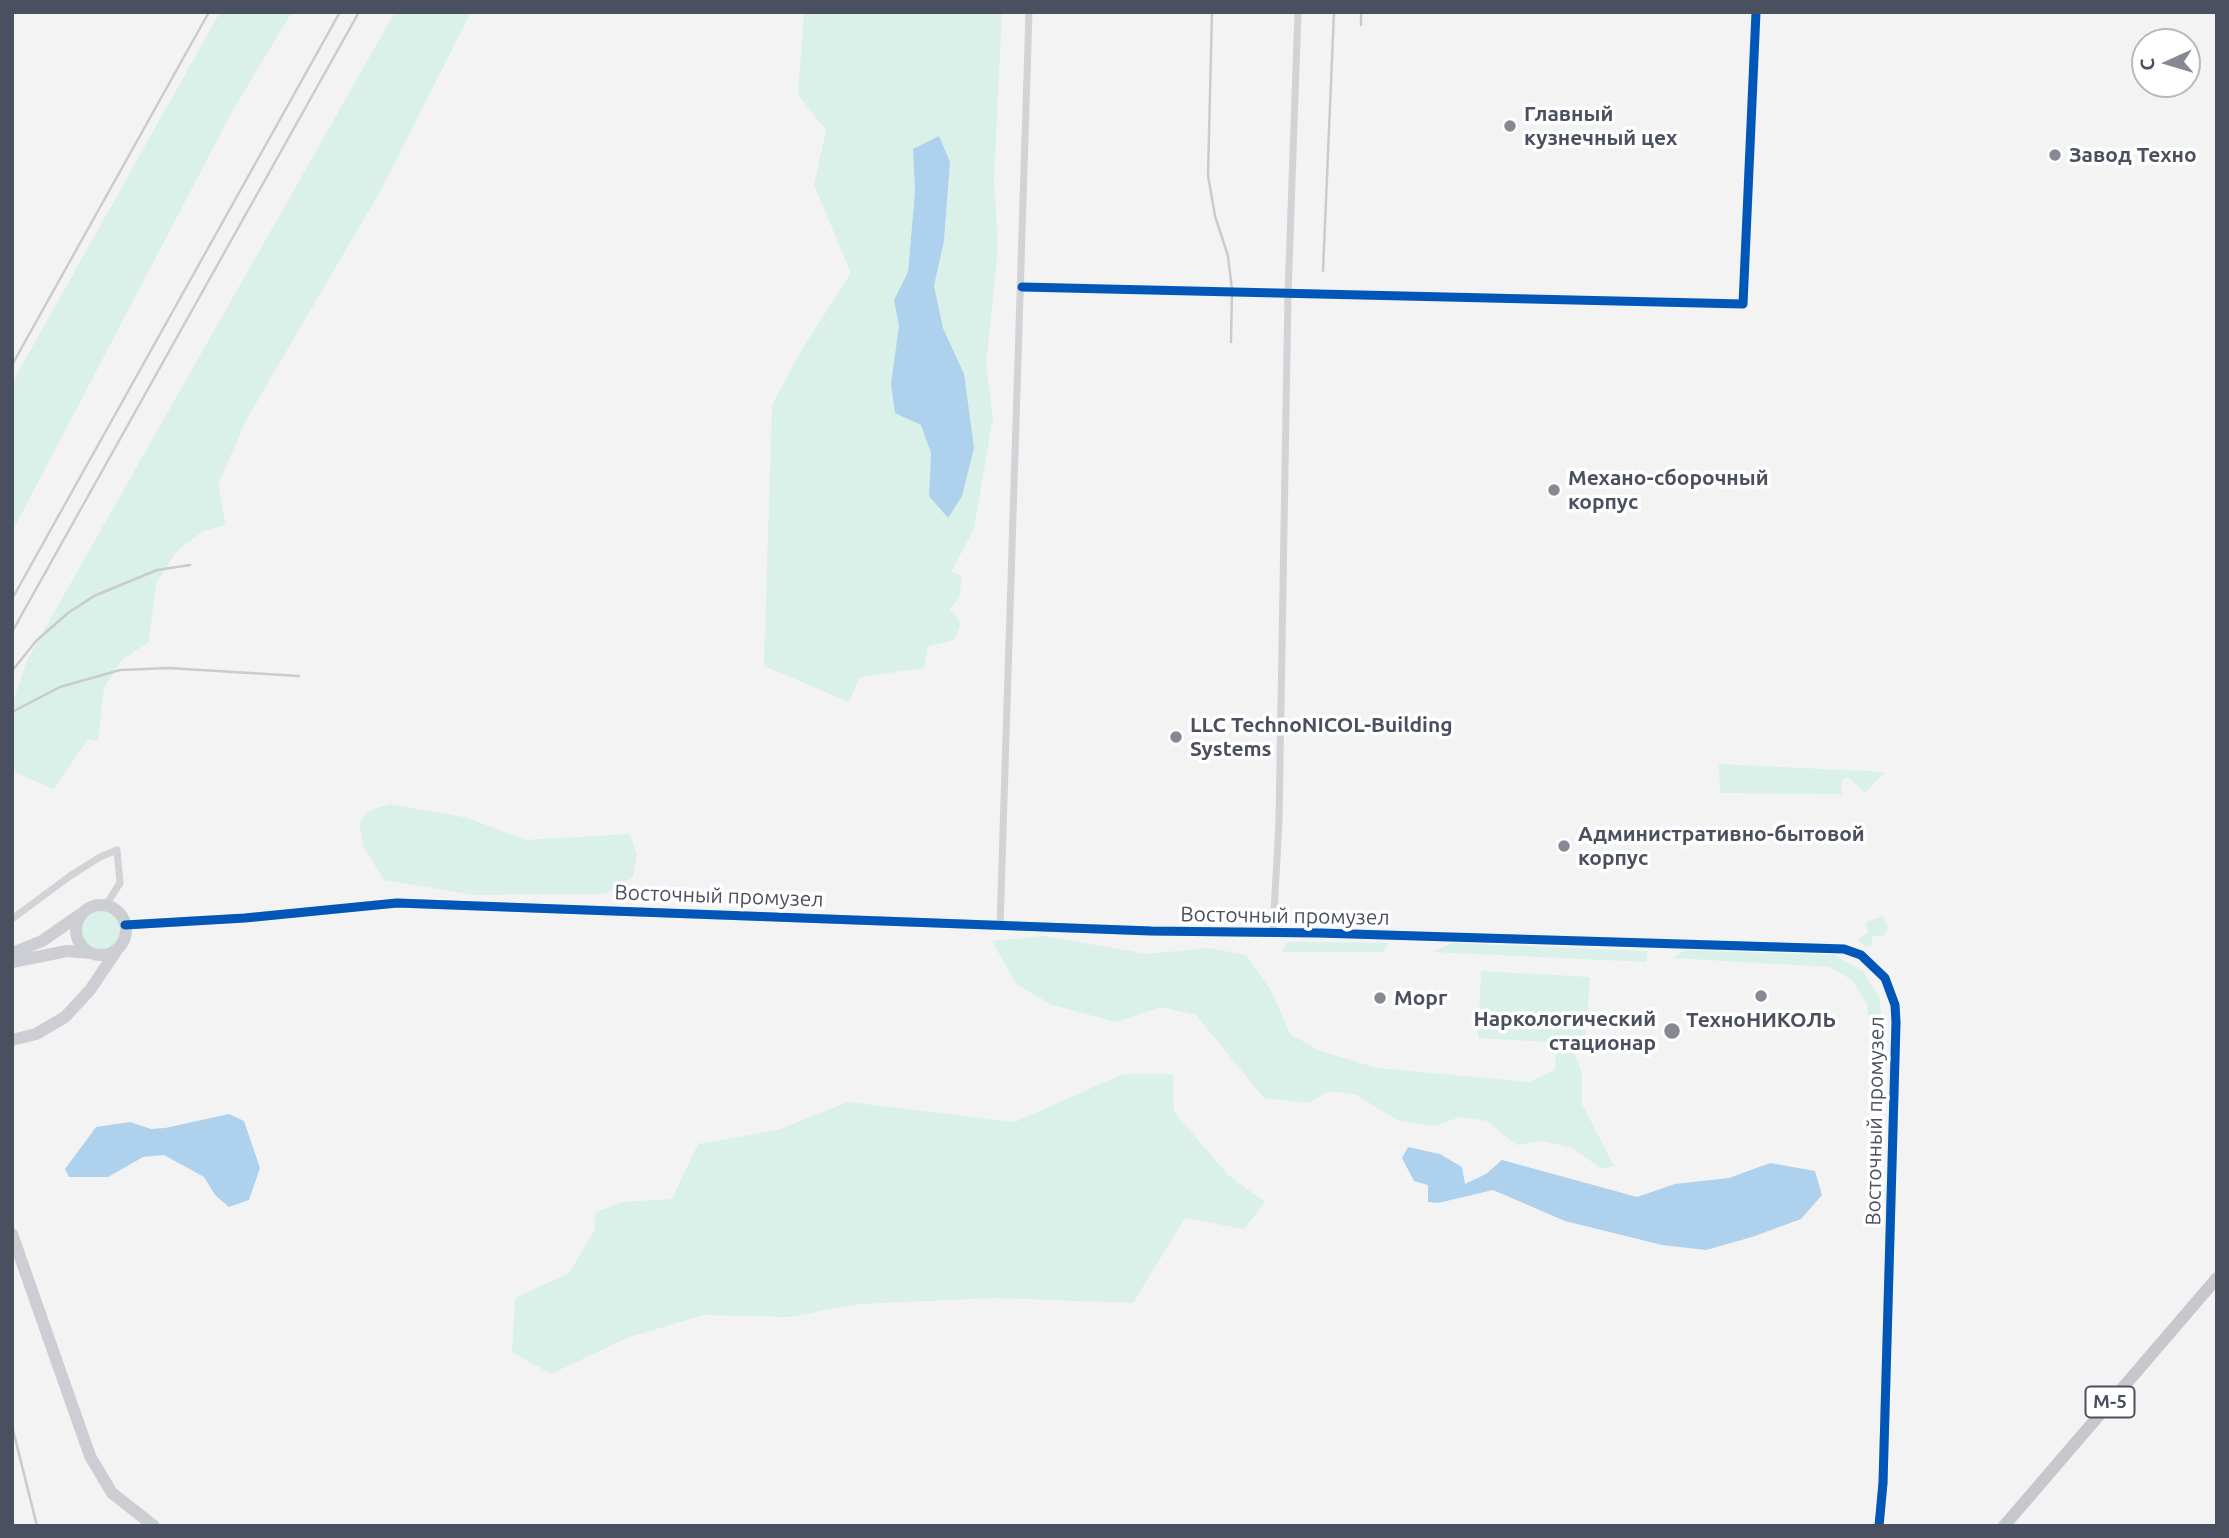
<!DOCTYPE html>
<html>
<head>
<meta charset="utf-8">
<style>
  body { margin:0 }
  #map { position:relative; width:2229px; height:1538px; overflow:hidden; background:#f3f3f3; font-family:Ubuntu,sans-serif }
  canvas { display:block }
  .frame { position:absolute; inset:0; border:14px solid #4a5060; pointer-events:none }
  .north { position:absolute; left:2131px; top:28px; width:70px; height:70px; box-sizing:border-box; background:#fff; border:2px solid #b7b9bf; border-radius:50%; rotate:266deg; font-size:19px; font-weight:700; line-height:28px; text-align:center; color:#4a5060 }
  .north::after { content:''; display:block; margin:auto; width:24px; height:32px; background:#858993; clip-path:polygon(50% 0,100% 100%,50% 72%,0 100%) }
</style>
</head>
<body>
<div id="map">
<canvas width="2229" height="1538"></canvas>
<div class="frame"></div>
<div class="north">С</div>
</div>
<script>
const ctx = document.querySelector('canvas').getContext('2d');
ctx.lineJoin = 'round';
function fill(path, color) { ctx.fillStyle = color; ctx.fill(path, 'evenodd'); }
const shape = rows => new Path2D(rows.map(r => 'M' + r).join(''));
function strokePath(path, color, width, dash) { ctx.strokeStyle = color; ctx.lineWidth = width; ctx.lineCap = dash ? 'butt' : 'round'; ctx.setLineDash(dash || []); ctx.stroke(path); }
function drawText(font, color, halo, rows, align = 'center') {
  ctx.font = font + ' Ubuntu,sans-serif'; ctx.lineWidth = 7; ctx.setLineDash([]); ctx.textBaseline = 'middle'; ctx.strokeStyle = halo; ctx.fillStyle = color; for (const [text, x, y, turn = 0] of rows) {
    ctx.save(); ctx.translate(x, y); ctx.rotate((+turn || 0) * Math.PI / 180); ctx.textAlign = isNaN(turn) ? turn : align; if (halo) ctx.strokeText(text, 0, 0); ctx.fillText(text, 0, 0); ctx.restore();
  }
}
fill(shape([
  [220,12,292,12,233,110,12,532,12,383],
  [395,12,471,12,382,188,245,422,218,485,226,525,203,531,176,552,156,583,149,642,122,660,104,688,98,741,88,739,54,789,16,773,12,761,12,705,27,660],
  [804,12,1002,12,994,181,998,247,986,364,993,418,974,529,951,572,962,576,959,598,949,609,961,622,955,640,928,646,924,668,860,677,849,702,764,666,772,405,802,349,851,273,814,185,826,130,798,95],
  [913,149,950,162,944,241,934,286,943,328,964,374,965,395,929,496,931,453,897,350,899,326,895,300,908,272,915,191],
  [1719,764,1885,772,1865,793,1848,777,1841,781,1842,794,1720,793],
  [390,804,468,818,525,840,630,834,637,855,633,877,605,894,474,895,384,880,364,848,359,822,371,810],
  '80 929a21 21 0 1 1 42 0a21 21 0 1 1-42 0Z',
  [1883,916,1888,928,1883,937,1872,936,1872,945,1865,947,1858,939,1868,932,1866,922],
  [1044,936,1147,954,1209,948,1246,955,1272,992,1290,1034,1320,1051,1377,1068,1529,1082,1555,1070,1556,1046,1574,1051,1582,1074,1582,1104,1614,1166,1602,1169,1572,1148,1543,1141,1517,1145,1487,1121,1460,1117,1435,1126,1399,1121,1356,1095,1329,1091,1309,1103,1264,1098,1196,1015,1161,1007,1116,1022,1052,1005,1016,984,992,941],
  [1287,942,1388,943,1384,952,1281,952],
  [1452,943,1648,951,1646,962,1433,952],
  [1684,950,1834,955,1863,971,1880,999,1884,1060,1871,1040,1867,1004,1852,980,1829,967,1673,958],
  [1481,971,1590,977,1585,1044,1478,1038],
  [1123,1074,1173,1074,1174,1112,1228,1175,1265,1202,1244,1229,1185,1218,1133,1303,996,1298,859,1304,788,1317,703,1315,627,1338,551,1374,512,1352,515,1298,569,1273,594,1231,596,1212,623,1202,672,1199,698,1144,778,1130,848,1102,1015,1122]
]), '#d9f1e8');
fill(shape([
  [939,136,950,162,944,241,934,286,943,328,964,374,974,448,962,496,948,518,929,496,931,453,921,425,895,413,891,384,899,326,894,300,908,272,915,191,913,149],
  [229,1114,244,1121,260,1168,249,1200,229,1207,215,1195,204,1177,164,1155,143,1157,108,1177,69,1177,65,1169,96,1127,130,1122,151,1129,165,1128],
  [1408,1147,1440,1154,1462,1167,1465,1184,1486,1174,1502,1160,1637,1197,1675,1184,1729,1178,1770,1163,1815,1171,1822,1195,1801,1219,1752,1237,1706,1250,1662,1245,1565,1221,1493,1190,1438,1203,1428,1202,1428,1185,1414,1181,1402,1158]
]), '#aed1ee');
strokePath(shape([
  [1022,287,1743,304,1756,12],
  [12,919,70,876,100,857,117,850,120,883,106,905],
  [1000,926,1029,12],
  [1273,932,1279,821,1288,294,1298,12]
]), '#d1d3d6', 7);
strokePath(shape([
  [125,925,245,918,397,903,1151,931,1319,933,1844,949,1861,955,1885,978,1895,1005,1896,1022,1883,1483,1879,1526]
]), '#d1d3d6', 9);
strokePath(shape([
  '76 930a25 25 0 1 1 50 0a25 25 0 1 1-50 0Z',
  [12,953,42,941,81,914],
  [12,962,67,951,91,953],
  [12,1040,36,1034,65,1017,90,990,117,950],
  [12,1234,90,1456,112,1493,154,1526]
]), '#ccced3', 12);
strokePath(shape([
  [2004,1526,2217,1278]
]), '#c6c8ce', 12);
strokePath(shape([
  [1212,12,1208,175,1215,216,1228,256,1232,290,1231,342],
  [1361,25,1361,12],
  [1323,271,1334,12],
  [12,365,209,12],
  [12,599,340,12],
  [12,632,359,12],
  [12,671,36,641,68,613,94,596,157,570,190,565],
  [12,712,60,687,120,670,168,668,299,676],
  [12,1426,37,1526]
]), '#cacbce', 2.5);
strokePath(shape([
  [1022,287,1743,304,1756,12],
  [125,925,245,918,397,903,1151,931,1319,933,1844,949,1861,955,1885,978,1895,1005,1896,1022,1883,1483,1879,1526]
]), '#0057b8', 9);
for (const [x, y, r, color] of [
  [1510,126,7,"#858993"],
  [2055,155,7,"#858993"],
  [1554,490,7,"#858993"],
  [1176,737,7,"#858993"],
  [1564,846,7,"#858993"],
  [1761,996,7,"#858993"],
  [1380,998,7,"#858993"],
  [1672,1031,9,"#858993"]
]) { const dot = new Path2D(); dot.arc(x, y, r, 0, 2 * Math.PI); ctx.fillStyle = color; ctx.fill(dot); strokePath(dot, '#fff', 2.5); }
for (const [x, y, w] of [
  [2110,1402,49]
]) { const box = new Path2D(); box.roundRect(x - w / 2, y - 15.5, w, 31, 5); ctx.fillStyle = '#fff'; ctx.fill(box); strokePath(box, '#4a5060', 2); }
drawText('bold 19px', '#4a5060', null, [
  ["М-5",2110,1402]
]);
drawText('bold 21px', '#4a5060', '#fff', [
  ["Главный",1524,114],
  ["кузнечный цех",1524,138],
  ["Завод Техно",2069,155],
  ["Механо-сборочный",1568,478],
  ["корпус",1568,502],
  ["LLC TechnoNICOL-Building",1190,725],
  ["Systems",1190,749],
  ["Административно-бытовой",1578,834],
  ["корпус",1578,858],
  ["Морг",1394,998],
  ["Наркологический",1656,1019,"right"],
  ["стационар",1656,1043,"right"],
  ["ТехноНИКОЛЬ",1761,1020,"center"]
], 'left');
drawText('21px', '#4a5060', '#fff', [
  ["Восточный промузел",719,896,2],
  ["Восточный промузел",1285,916,1],
  ["Восточный промузел",1875,1121,-89]
]);
</script>
</body>
</html>
